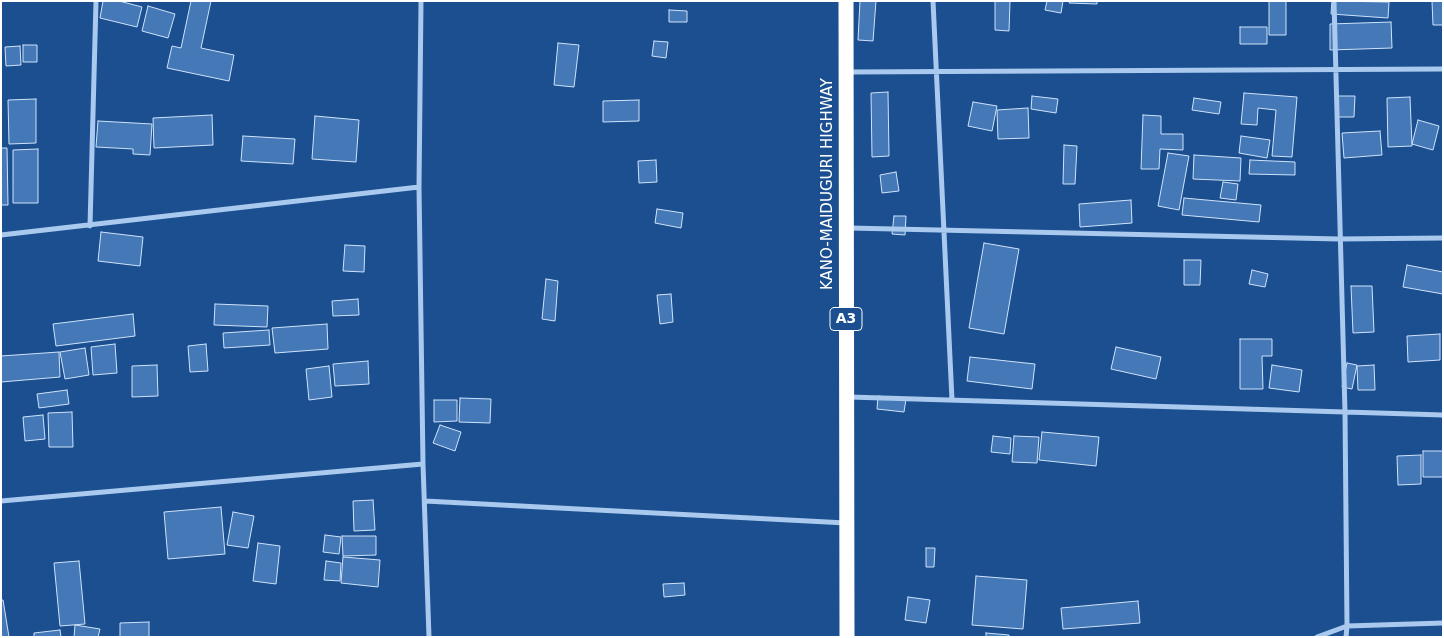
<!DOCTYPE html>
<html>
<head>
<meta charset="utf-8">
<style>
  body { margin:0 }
  #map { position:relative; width:1444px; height:638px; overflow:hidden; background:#1b4f8f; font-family:"DejaVu Sans",sans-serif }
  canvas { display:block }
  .frame { position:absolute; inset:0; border:2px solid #fff; pointer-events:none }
</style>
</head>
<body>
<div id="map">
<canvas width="1444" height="638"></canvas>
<div class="frame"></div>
</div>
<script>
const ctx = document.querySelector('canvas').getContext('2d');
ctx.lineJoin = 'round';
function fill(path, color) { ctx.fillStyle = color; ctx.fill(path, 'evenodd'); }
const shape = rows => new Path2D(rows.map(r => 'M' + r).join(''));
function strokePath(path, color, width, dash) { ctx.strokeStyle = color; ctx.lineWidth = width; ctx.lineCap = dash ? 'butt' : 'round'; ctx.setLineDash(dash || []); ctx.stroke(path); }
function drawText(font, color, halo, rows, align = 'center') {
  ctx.font = font + ' "DejaVu Sans",sans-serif'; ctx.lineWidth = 4; ctx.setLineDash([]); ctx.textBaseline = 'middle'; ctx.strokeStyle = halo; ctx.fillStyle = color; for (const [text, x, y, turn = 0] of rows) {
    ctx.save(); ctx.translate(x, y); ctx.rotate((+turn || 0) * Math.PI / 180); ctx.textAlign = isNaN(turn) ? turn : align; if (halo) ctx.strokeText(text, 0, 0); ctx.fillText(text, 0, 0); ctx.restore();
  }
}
const building = shape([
  [103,1,119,1,142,7,137,27,100,18,103,1],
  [191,1,211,1,201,48,234,55,229,81,167,68,172,46,181,48,191,1],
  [860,1,876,1,873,41,858,40,860,1],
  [995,1,1010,1,1009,31,995,30,995,1],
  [1047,1,1063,1,1061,13,1045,10,1047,1],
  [1070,1,1097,1,1097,4,1069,3,1070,1],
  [1269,1,1286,1,1286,35,1269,35,1269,1],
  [1332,1,1389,2,1388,18,1331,14,1332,1],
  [1432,1,1443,1,1443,25,1433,25,1432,1],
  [148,6,175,14,168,38,142,31,148,6],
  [669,10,687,11,687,22,669,22,669,10],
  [1391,22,1392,48,1330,50,1330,24,1391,22],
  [1240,27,1267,27,1267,44,1240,44,1240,27],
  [654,41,668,42,666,58,652,56,654,41],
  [558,43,579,45,574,87,554,85,558,43],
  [23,45,37,45,37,62,23,62,23,45],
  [20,46,21,65,6,66,5,47,20,46],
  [888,92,889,156,872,157,871,93,888,92],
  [1244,93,1297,97,1292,157,1272,156,1276,110,1258,108,1257,125,1241,124,1244,93],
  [1032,96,1058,99,1056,113,1031,109,1032,96],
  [1338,96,1355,96,1354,117,1338,117,1338,96],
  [1410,97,1412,146,1388,147,1387,98,1410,97],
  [1194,98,1221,102,1219,114,1192,110,1194,98],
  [36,99,36,143,9,144,8,100,36,99],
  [639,100,639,121,603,122,603,101,639,100],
  [973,102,997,106,992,131,968,126,973,102],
  [1028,108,1029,138,998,139,997,110,1028,108],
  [212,115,213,145,154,148,153,118,212,115],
  [1143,115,1161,116,1161,134,1183,134,1183,150,1160,149,1159,169,1141,169,1143,115],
  [315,116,359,120,356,162,312,159,315,116],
  [1418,120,1439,126,1433,150,1412,144,1418,120],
  [98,121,152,124,150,155,133,154,133,149,96,147,98,121],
  [1380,131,1382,155,1344,158,1342,133,1380,131],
  [243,136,295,139,293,164,241,161,243,136],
  [1241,136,1270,140,1267,158,1239,153,1241,136],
  [1064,145,1077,146,1075,184,1063,184,1064,145],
  [1,148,7,148,8,205,1,205,1,148],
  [38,149,38,203,13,203,13,150,38,149],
  [1168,153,1189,156,1179,210,1158,206,1168,153],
  [1194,155,1241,158,1240,181,1193,179,1194,155],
  [656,160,657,182,639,183,638,161,656,160],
  [1250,160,1295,162,1295,175,1249,174,1250,160],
  [896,172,899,191,882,193,880,175,896,172],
  [1223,182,1238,184,1236,200,1220,198,1223,182],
  [1184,198,1261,205,1259,222,1182,215,1184,198],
  [1131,200,1132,223,1080,227,1079,204,1131,200],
  [657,209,683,213,681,228,655,223,657,209],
  [894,216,906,216,905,235,892,234,894,216],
  [101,232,143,237,140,266,98,261,101,232],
  [984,243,1019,249,1004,334,969,328,984,243],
  [345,245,365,246,364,272,343,271,345,245],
  [1184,260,1201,260,1200,285,1184,285,1184,260],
  [1407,265,1443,272,1443,294,1403,287,1407,265],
  [1252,270,1268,274,1265,287,1249,284,1252,270],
  [546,279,558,281,555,321,542,319,546,279],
  [1351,286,1372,286,1374,332,1353,333,1351,286],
  [671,294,673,322,660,324,657,295,671,294],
  [358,299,359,315,333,316,332,301,358,299],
  [215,304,268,306,267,327,214,325,215,304],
  [133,314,135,336,56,346,53,324,133,314],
  [327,324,328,349,275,353,272,328,327,324],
  [269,330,270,345,224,348,223,333,269,330],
  [1440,334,1440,360,1408,362,1407,336,1440,334],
  [1240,339,1272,339,1272,356,1262,356,1263,389,1240,389,1240,339],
  [115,344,117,373,93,375,91,347,115,344],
  [206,344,208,371,190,372,188,346,206,344],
  [1116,347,1161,357,1156,379,1111,369,1116,347],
  [85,348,89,375,65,379,60,352,85,348],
  [59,352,60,377,1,382,1,356,59,352],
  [970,357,1035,364,1032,389,967,381,970,357],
  [368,361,369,384,335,386,333,364,368,361],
  [1347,363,1357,365,1352,389,1342,387,1347,363],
  [157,365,158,396,132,397,132,366,157,365],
  [1272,365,1302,370,1299,392,1269,388,1272,365],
  [1374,365,1375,390,1358,390,1357,366,1374,365],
  [329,366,332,397,309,400,306,369,329,366],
  [67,390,69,404,39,408,37,394,67,390],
  [878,396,906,399,904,412,877,409,878,396],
  [460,398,491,399,490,423,459,422,460,398],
  [434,400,457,400,457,421,434,422,434,400],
  [72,412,73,447,49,447,48,413,72,412],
  [43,415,45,439,25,441,23,417,43,415],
  [440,425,461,432,455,451,433,443,440,425],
  [1042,432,1099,437,1096,466,1039,460,1042,432],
  [993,436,1011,438,1010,454,991,452,993,436],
  [1014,436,1039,437,1037,463,1012,462,1014,436],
  [1423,451,1443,451,1443,477,1423,477,1423,451],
  [1421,455,1421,484,1398,485,1397,456,1421,455],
  [373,500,375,530,354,531,353,501,373,500],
  [221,507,225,554,168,559,164,512,221,507],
  [233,512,254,516,248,548,227,545,233,512],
  [325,535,341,537,339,554,323,552,325,535],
  [342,536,376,536,376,555,343,556,342,536],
  [258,543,280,546,276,584,253,581,258,543],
  [926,548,935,548,934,567,926,567,926,548],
  [343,557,380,560,378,587,341,583,343,557],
  [79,561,85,624,60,626,54,563,79,561],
  [326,561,341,563,340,581,324,580,326,561],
  [976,576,1027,580,1023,629,972,625,976,576],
  [684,583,685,595,664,597,663,584,684,583],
  [908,597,930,600,926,623,905,620,908,597],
  [1,600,3,600,9,637,1,637,1,600],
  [1138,601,1140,623,1063,629,1061,608,1138,601],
  [149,622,149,637,120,637,120,623,149,622],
  [75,625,100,629,98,637,74,637,75,625],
  [60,630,61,637,34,637,34,633,60,630],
  [986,633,1009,635,1009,637,986,637,986,633]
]);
fill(building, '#4478b7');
strokePath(building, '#cfe3fa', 1);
strokePath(shape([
  [421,1,419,187,423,464,429,637],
  [933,1,952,400],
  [1334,1,1345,412,1443,415],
  [848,72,1443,69],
  [90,226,96,1],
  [849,228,1339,239,1443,238],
  [1,235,419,187],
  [849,397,1345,412,1347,626,1443,623],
  [1,501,423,464],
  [425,501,846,523],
  [1317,637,1347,626,1346,637]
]), '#a9c9ee', 5);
strokePath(shape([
  [846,1,847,637]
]), '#fff', 15);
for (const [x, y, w] of [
  [846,319,32]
]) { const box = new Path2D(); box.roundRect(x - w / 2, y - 11.5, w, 23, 4); ctx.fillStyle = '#1b4f8f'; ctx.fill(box); strokePath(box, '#fff', 1); }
drawText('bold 14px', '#fff', null, [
  ["A3",846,319]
]);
drawText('15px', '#fff', '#1b4f8f', [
  ["KANO-MAIDUGURI HIGHWAY",828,184,-90]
]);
</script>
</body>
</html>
